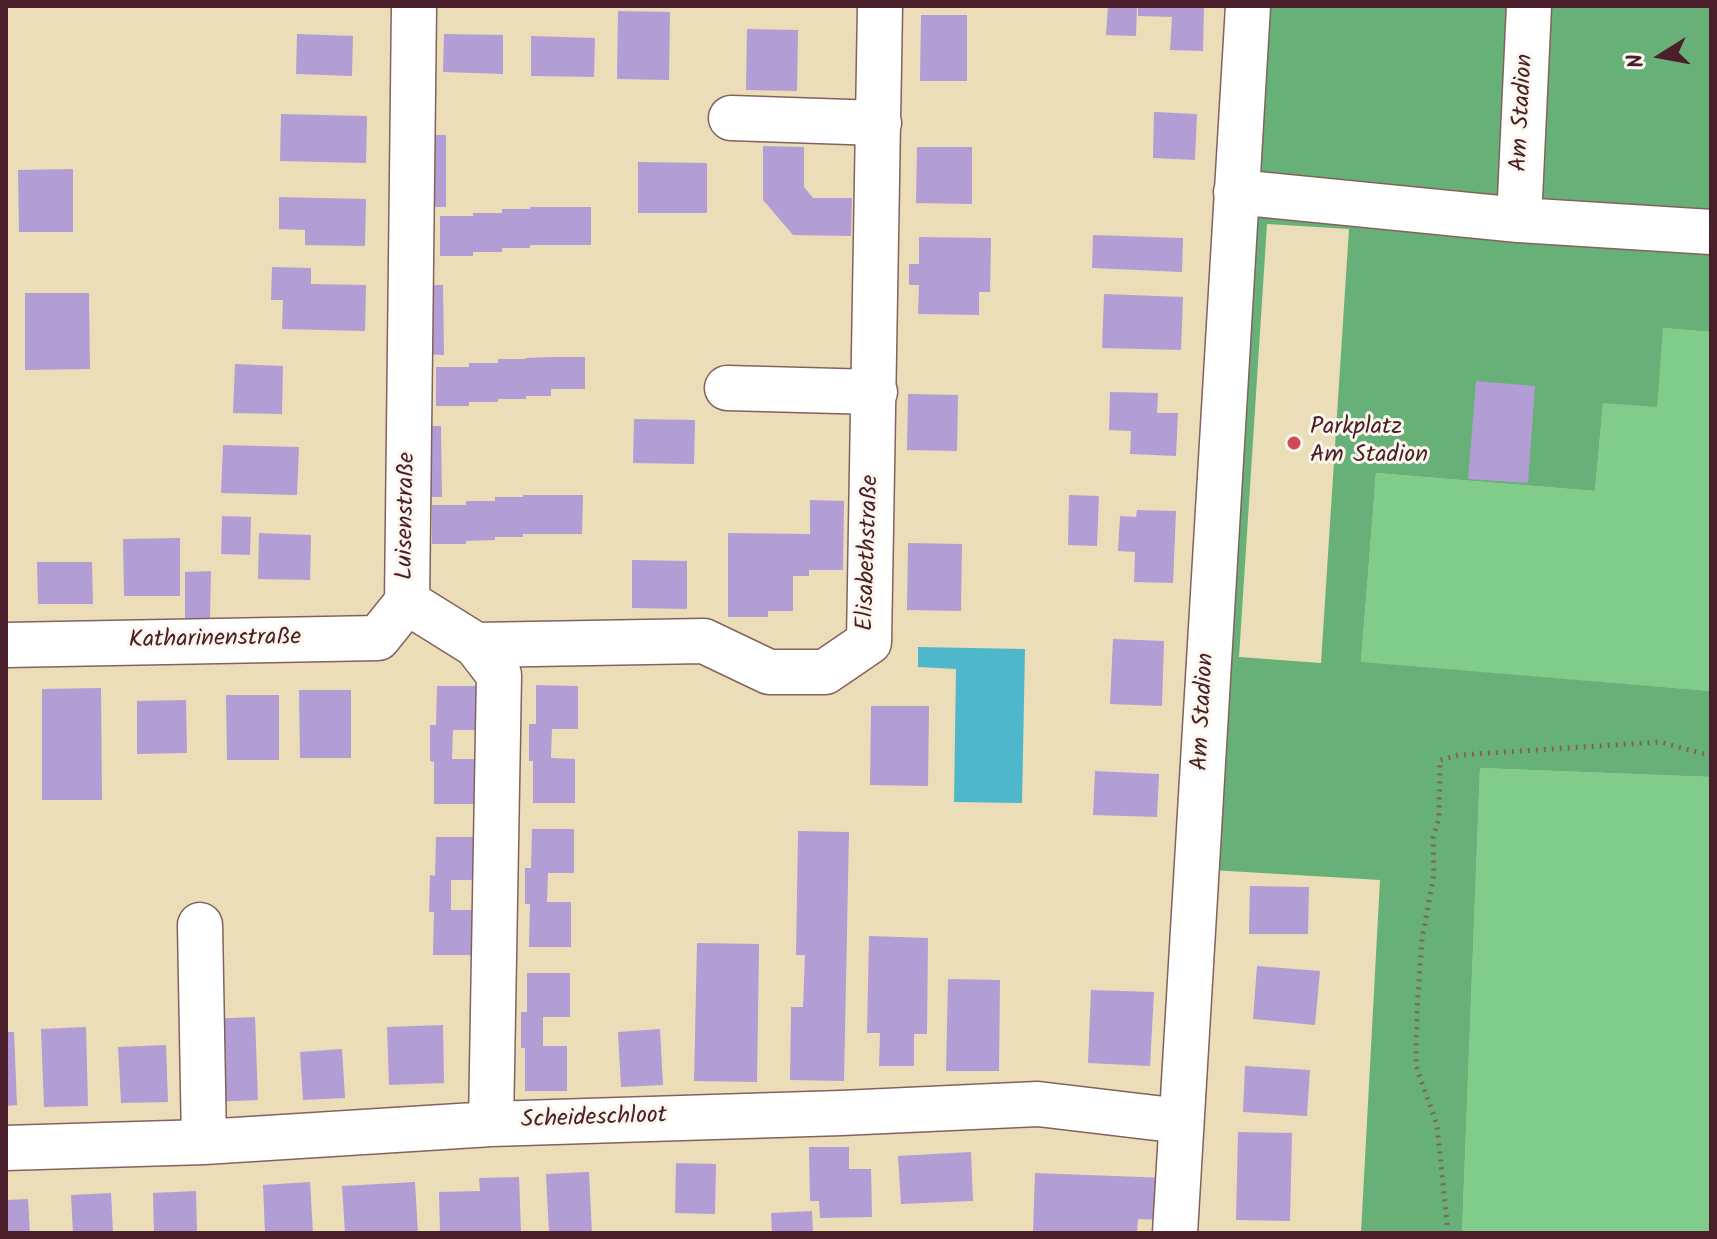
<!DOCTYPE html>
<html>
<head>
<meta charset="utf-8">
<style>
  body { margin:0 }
  #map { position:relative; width:1717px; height:1239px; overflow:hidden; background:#ecddb9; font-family:Kalam,sans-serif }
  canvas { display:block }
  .frame { position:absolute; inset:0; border:8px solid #4a1f2b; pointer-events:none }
  .north { position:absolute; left:1621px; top:16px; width:80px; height:80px; -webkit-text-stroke:6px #fbf7ec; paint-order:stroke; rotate:259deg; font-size:22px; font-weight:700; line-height:32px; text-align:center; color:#4a1f2b }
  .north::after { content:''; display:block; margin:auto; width:28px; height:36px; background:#4a1f2b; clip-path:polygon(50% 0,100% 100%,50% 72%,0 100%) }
</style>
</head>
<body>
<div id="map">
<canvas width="1717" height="1239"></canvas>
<div class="frame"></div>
<div class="north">N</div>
</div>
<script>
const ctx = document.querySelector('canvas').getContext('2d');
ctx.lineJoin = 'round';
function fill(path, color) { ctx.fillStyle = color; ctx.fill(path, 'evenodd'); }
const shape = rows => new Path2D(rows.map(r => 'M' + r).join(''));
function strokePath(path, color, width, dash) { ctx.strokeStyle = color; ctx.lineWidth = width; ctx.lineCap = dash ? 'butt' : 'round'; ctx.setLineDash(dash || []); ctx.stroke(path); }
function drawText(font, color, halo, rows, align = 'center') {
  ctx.font = font + ' Kalam,sans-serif'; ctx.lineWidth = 6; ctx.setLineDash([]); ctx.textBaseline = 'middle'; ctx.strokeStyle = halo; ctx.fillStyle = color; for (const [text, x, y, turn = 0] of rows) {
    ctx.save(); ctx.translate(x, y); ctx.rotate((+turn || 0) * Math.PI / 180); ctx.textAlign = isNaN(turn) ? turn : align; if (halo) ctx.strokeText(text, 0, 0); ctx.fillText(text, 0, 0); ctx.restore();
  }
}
fill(shape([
  [1663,328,1711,332,1711,691,1361,663,1376,473,1595,491,1603,403],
  [1480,768,1711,777,1711,1233,1462,1233]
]), '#7fcc8b');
fill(shape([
  [1252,6,1711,6,1711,332,1663,328,1657,407,1603,403,1595,491,1376,473,1361,662,1711,691,1711,777,1480,768,1462,1233,1361,1233,1380,880,1212,870],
  [1267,224,1349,229,1321,663,1239,657]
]), '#67b077');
fill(shape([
  [918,647,1025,649,1022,803,954,802,956,669,918,667]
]), '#4eb7cc');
fill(shape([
  [1108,6,1137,6,1136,36,1106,35],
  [1138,6,1204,6,1203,51,1170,50,1172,17,1138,16],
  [618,11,670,12,669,80,617,79],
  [921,15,967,15,967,81,920,81],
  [747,29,798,30,797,91,746,90],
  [297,34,353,36,352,76,296,74],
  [444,34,503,35,503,74,443,72],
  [531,36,595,38,594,77,531,76],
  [1154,112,1197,114,1195,160,1153,158],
  [281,114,367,116,366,163,280,161],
  [422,135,446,135,446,207,423,207],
  [763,146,804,147,804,187,813,198,852,198,851,236,793,235,763,200],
  [917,147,972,147,972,204,916,203],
  [638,162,707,163,707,213,638,213],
  [73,169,73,232,19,232,18,170],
  [279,197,366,199,365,246,305,245,305,230,279,229],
  [530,207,591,207,591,245,530,245,530,248,502,248,502,252,473,252,473,256,440,256,440,216,473,216,473,213,502,213,502,209,530,209],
  [1093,235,1183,238,1182,272,1092,268],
  [919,237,991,238,990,292,979,292,979,315,918,314,919,285,909,285,909,264,919,264],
  [272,267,311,268,311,284,366,285,365,331,282,329,283,300,271,300],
  [419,285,443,285,444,355,419,354],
  [25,293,89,293,90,369,25,370],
  [1104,294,1183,297,1181,350,1102,348],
  [551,357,585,357,585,389,551,389,551,396,526,396,526,399,498,399,498,402,469,402,469,406,436,406,436,367,469,367,469,363,498,363,498,359,526,359,526,358],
  [235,364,283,366,282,414,233,413],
  [1476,381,1535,386,1528,483,1468,479],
  [1110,392,1158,393,1157,413,1178,413,1176,456,1130,454,1131,431,1109,430],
  [908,394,958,395,957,451,907,450],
  [634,419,695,420,694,464,633,463],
  [417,426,441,426,442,497,417,497],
  [223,445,299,447,297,495,221,493],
  [523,495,583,495,582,534,523,534,523,537,495,537,495,540,466,541,466,544,432,544,432,505,466,505,466,501,495,501,495,497,523,497],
  [1069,495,1099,496,1097,546,1068,545],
  [810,500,844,501,843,570,809,570,809,576,793,576,793,611,768,611,768,617,728,617,728,533,810,534],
  [1137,510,1176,511,1173,583,1134,582,1135,552,1118,551,1120,516,1136,517],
  [222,516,251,517,250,555,221,554],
  [259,533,311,535,310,580,258,579],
  [180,538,180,596,124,596,123,539],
  [908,543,962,544,961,611,907,610],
  [632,560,687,561,687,609,632,608],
  [37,562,92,562,93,604,38,604],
  [211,571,210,618,185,618,185,572],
  [1113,639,1164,641,1162,706,1110,704],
  [536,685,578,686,578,729,552,729,551,758,575,759,575,803,533,803,533,761,529,761,529,724,536,724],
  [437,686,479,686,479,730,453,730,452,759,476,759,476,804,434,804,434,762,430,761,430,725,436,725],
  [101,688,102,800,42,800,42,689],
  [299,690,351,690,351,758,300,758],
  [226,695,279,695,279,760,227,760],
  [186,700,187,753,137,754,137,701],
  [871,706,929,706,928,786,870,785],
  [1095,771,1159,774,1157,817,1093,815],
  [532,829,574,829,574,873,548,873,547,902,571,902,571,947,529,947,530,904,525,904,525,868,531,868],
  [798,831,849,832,844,1081,790,1080,791,1007,803,1007,805,955,796,955],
  [436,837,478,837,478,880,451,880,451,910,475,910,475,955,433,955,434,912,429,912,430,875,435,876],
  [1250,886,1309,887,1308,934,1249,934],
  [869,936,928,938,927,1034,914,1034,914,1066,879,1066,880,1033,867,1033],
  [697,943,759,944,757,1082,694,1081],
  [1257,966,1320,971,1315,1025,1253,1019],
  [527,973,570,973,570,1017,543,1017,543,1046,567,1046,567,1091,525,1091,525,1048,521,1048,521,1012,527,1012],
  [948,979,1000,980,999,1071,946,1071],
  [1091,990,1154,992,1150,1066,1088,1063],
  [255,1017,258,1100,209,1102,206,1019],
  [443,1025,444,1083,389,1085,387,1027],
  [86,1027,88,1106,44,1107,41,1029],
  [660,1029,663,1085,621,1087,618,1032],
  [6,1032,14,1032,17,1105,6,1106],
  [166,1045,168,1102,121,1103,118,1047],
  [342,1049,345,1098,303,1100,300,1052],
  [1245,1066,1310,1070,1307,1116,1243,1112],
  [1238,1132,1292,1133,1290,1221,1236,1220],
  [809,1147,849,1147,849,1169,871,1169,872,1217,820,1218,819,1201,810,1201],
  [971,1152,973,1201,901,1204,898,1156],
  [676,1163,716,1164,715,1214,675,1213],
  [589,1172,592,1233,549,1233,546,1174],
  [1035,1173,1167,1178,1166,1220,1138,1219,1137,1233,1033,1233],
  [519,1177,521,1232,440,1233,439,1192,480,1191,479,1178],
  [310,1182,313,1233,265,1233,263,1185],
  [415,1182,418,1233,345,1233,342,1186],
  [196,1191,197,1233,154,1233,153,1193],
  [111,1193,113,1233,73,1233,71,1195],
  [28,1199,30,1233,6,1233,6,1200],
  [812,1211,813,1233,772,1233,771,1213]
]), '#b29dd5');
const minor = shape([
  [731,118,879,123],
  [1236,192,1519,220,1711,232],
  [1519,220,1529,6],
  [727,388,875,392],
  [407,602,414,6],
  [407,602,476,645,499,675,491,1124],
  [6,645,378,638,407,602],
  [476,645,704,641,769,672,825,672,869,642,880,6],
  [200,925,204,1142],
  [6,1148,204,1142,491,1124,841,1113,1038,1104,1181,1121],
  [1175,1233,1248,6]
]);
strokePath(minor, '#83625d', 47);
strokePath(shape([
  [1448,1233,1437,1125,1416,1066,1417,1009,1422,939,1434,874,1433,838,1439,818,1440,760,1459,755,1660,742,1711,756]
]), '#83625d', 5, [2, 6]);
strokePath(minor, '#fff', 44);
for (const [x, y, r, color] of [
  [1294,443,8,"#d1495b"]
]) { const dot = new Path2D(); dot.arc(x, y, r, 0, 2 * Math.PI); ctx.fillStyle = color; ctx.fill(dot); strokePath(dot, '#fbf7ec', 3); }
drawText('24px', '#4a1f2b', '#fbf7ec', [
  ["Am Stadion",1524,113,-87],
  ["Luisenstraße",408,516,-89],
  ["Elisabethstraße",870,553,-88],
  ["Katharinenstraße",215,641,-1],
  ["Am Stadion",1205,712,-87],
  ["Scheideschloot",594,1120,-2]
]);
drawText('24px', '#4a1f2b', '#fbf7ec', [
  ["Parkplatz",1310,429],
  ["Am Stadion",1310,457]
], 'left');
</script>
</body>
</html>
